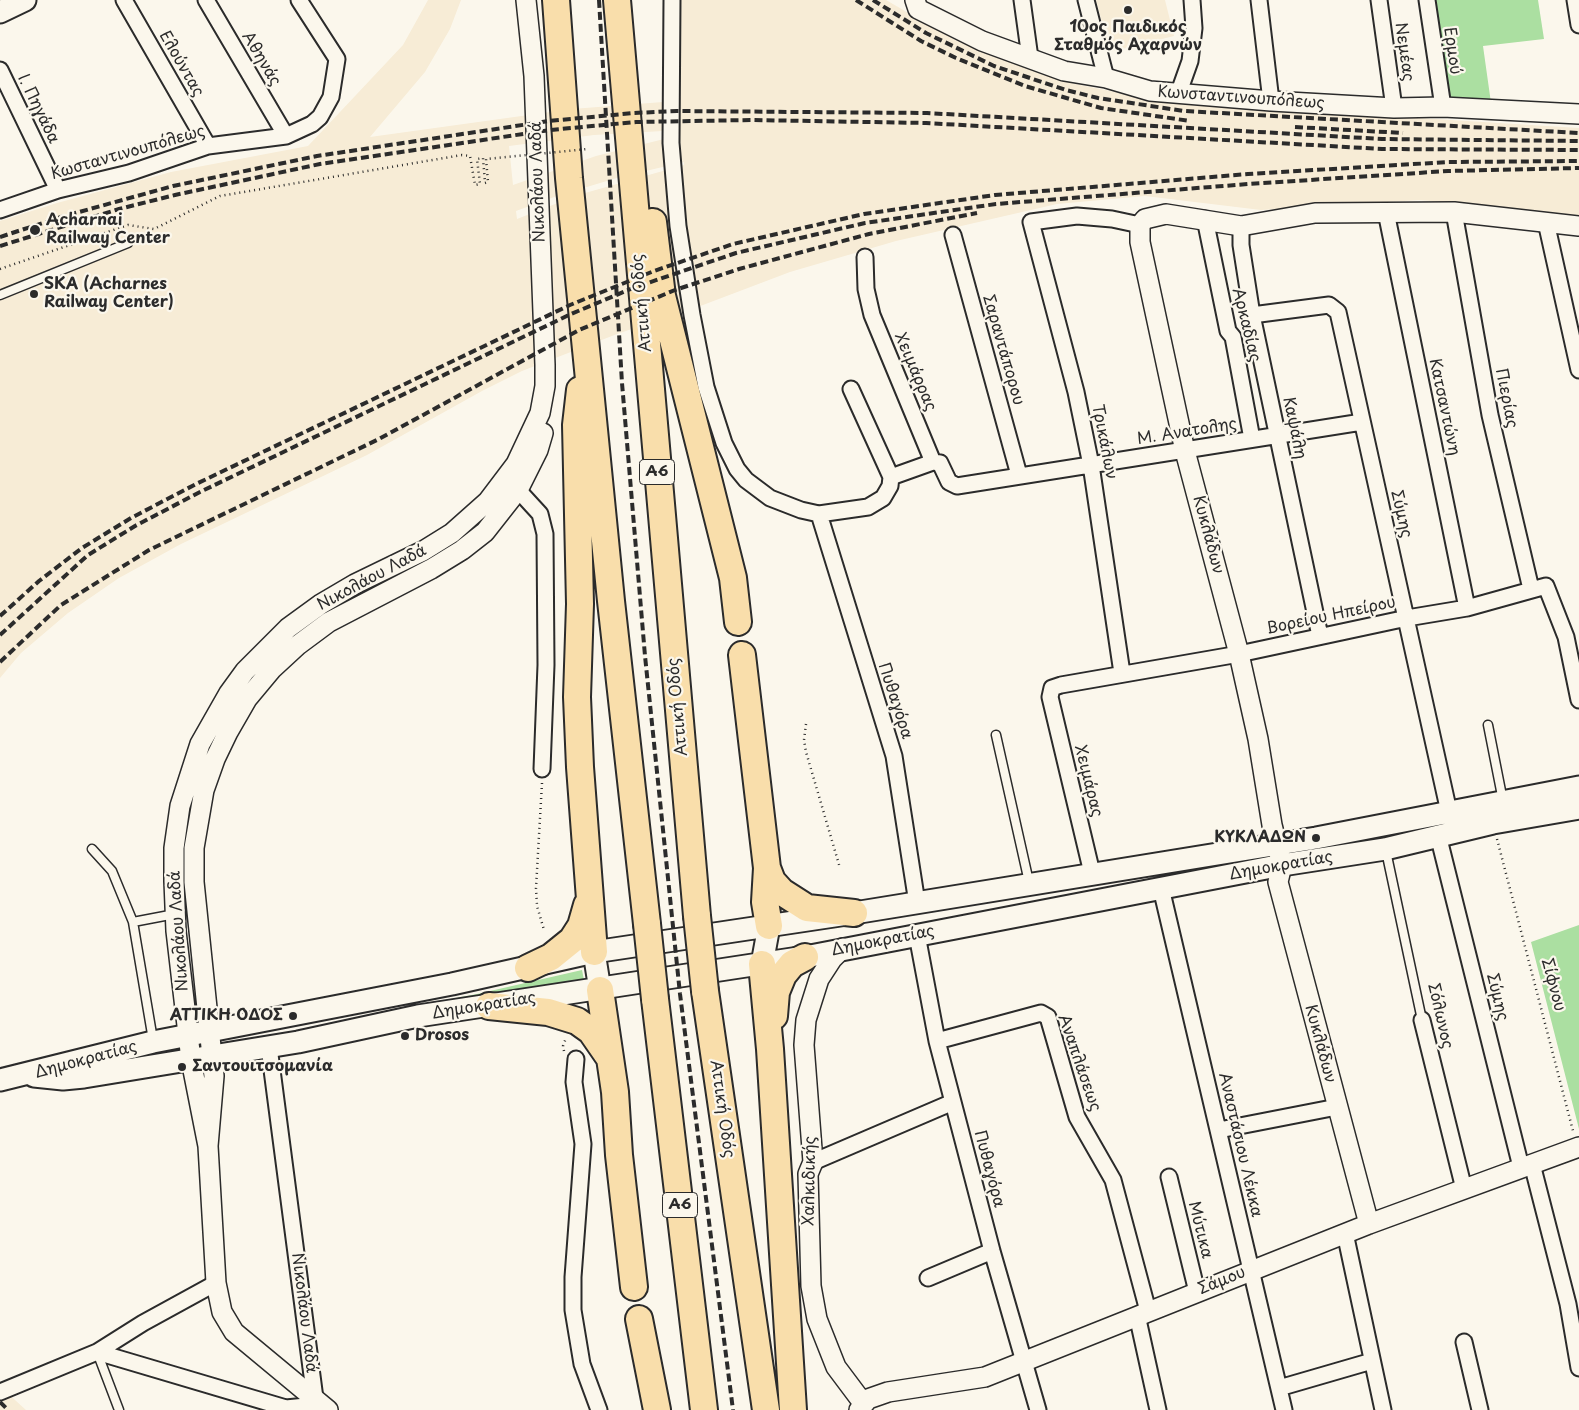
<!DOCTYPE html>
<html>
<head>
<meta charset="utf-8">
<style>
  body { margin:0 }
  canvas { display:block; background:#fbf7ec }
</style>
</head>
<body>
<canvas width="1579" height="1410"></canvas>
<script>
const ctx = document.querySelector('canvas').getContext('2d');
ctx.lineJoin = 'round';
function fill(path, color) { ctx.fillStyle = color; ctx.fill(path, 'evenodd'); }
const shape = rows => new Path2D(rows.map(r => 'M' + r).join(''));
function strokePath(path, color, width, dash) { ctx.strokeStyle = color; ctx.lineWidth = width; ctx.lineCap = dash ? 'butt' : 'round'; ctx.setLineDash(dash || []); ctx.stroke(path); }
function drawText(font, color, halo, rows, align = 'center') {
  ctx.font = font + ' "Playpen Sans",sans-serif'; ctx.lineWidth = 4.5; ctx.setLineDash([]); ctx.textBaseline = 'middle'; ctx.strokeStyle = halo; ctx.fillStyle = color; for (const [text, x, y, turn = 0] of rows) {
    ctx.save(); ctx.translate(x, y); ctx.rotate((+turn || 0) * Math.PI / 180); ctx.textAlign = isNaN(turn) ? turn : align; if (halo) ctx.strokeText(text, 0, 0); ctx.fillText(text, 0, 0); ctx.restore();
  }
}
fill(shape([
  [428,0,461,0,450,29,425,72,370,137,572,109,676,101,679,0,886,0,955,40,1014,63,1075,84,1141,97,1211,105,1579,128,1579,219,1480,205,1419,200,1261,210,1145,196,1057,204,896,241,790,272,703,305,617,334,522,371,482,391,367,455,181,544,119,578,68,613,21,653,0,678,0,221,57,203,171,172,308,146,403,45],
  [680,130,680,135,596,156,513,185,509,146,594,135],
  [684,162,684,165,578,195,517,219,516,211,557,196,620,177],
  [1096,0,1165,0,1174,36,1110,52],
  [0,1385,15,1400,26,1410,0,1410]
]), '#f7ecd6');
fill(shape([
  [1436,0,1538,0,1544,39,1483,46,1491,103,1450,101],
  [1579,925,1579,1129,1531,942],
  [582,970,585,985,388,1017,387,1011,477,994]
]), '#abdfa1');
const service = shape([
  [0,295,128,243],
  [1488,725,1503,801],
  [996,735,1029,882],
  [92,849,112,871,133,922,153,1040],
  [1386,851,1422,1020],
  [133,922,175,914],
  [97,1352,119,1410]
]);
const minor = shape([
  [124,0,208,146],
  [206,0,286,136],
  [672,0,671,143,678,226,692,315,706,387,724,443,737,469,746,480,770,498,801,510,819,514,868,507,883,498,890,486,891,477,933,462],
  [1022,0,1030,58],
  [1086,0,1106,78],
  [1259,0,1271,101],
  [1379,0,1394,108],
  [1427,0,1443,107],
  [1575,0,1579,25],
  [0,70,58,190],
  [1179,92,1190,61,1194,28,1192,0],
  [0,210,58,190,129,173,208,146,286,136,312,124,320,117,331,97,337,59,299,0],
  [1386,212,1467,608],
  [1454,212,1490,415,1531,589],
  [1205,219,1228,331,1233,337,1252,439],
  [1546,222,1579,370],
  [1241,226,1241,245,1252,315,1320,636],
  [953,235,1019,475],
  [865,257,866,289,872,315,933,462],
  [1252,315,1329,305,1338,312,1449,812],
  [851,389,891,477],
  [933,462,940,463,949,482,957,486,1362,422],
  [518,490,540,514,545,534,546,665,542,769],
  [819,514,894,756,917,903],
  [1122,673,1091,465,1076,392,1031,222,1077,216,1112,219,1140,225],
  [1438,835,1521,1167],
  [1092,873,1050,697,1052,688,1061,685,1239,654,1407,618,1467,608,1546,586,1566,637,1579,700],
  [1161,888,1284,1410],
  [917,935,937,1041,992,1251,1038,1410],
  [1422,1020,1464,1189],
  [937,1041,1041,1013,1048,1017,1077,1117,1113,1180,1148,1311],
  [269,1047,316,1406],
  [576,1059,574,1082,583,1144,573,1277,573,1310,582,1364,599,1410],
  [1219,1130,1337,1107],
  [813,1162,953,1102],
  [1532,1164,1568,1304,1579,1368],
  [1169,1177,1197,1292],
  [1345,1233,1383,1410],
  [928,1278,992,1251],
  [1137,1315,1158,1410],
  [1464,1342,1480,1410],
  [97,1352,286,1408,306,1406,315,1400],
  [1279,1388,1372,1361],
  [0,1392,97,1352,143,1323,216,1283]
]);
const tertiary = shape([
  [915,0,918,9,982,41,1064,71,1106,78,1150,91,1271,101,1394,108,1443,107,1579,114],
  [843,948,832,959,819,979,806,1020,804,1045,813,1162,808,1174,811,1286,817,1319,836,1367,863,1403],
  [208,1146,191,1060,176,931,174,881,174,848,180,806,200,744,229,693,245,671,288,628,321,604,355,584,423,551,452,533,488,501,516,464,540,413,545,386,545,365,534,76,526,0],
  [1369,1224,1278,882,1282,865,1272,825,1258,739,1239,654,1185,451,1140,242,1140,225,1145,219,1166,214,1241,226,1315,213,1454,212,1579,226],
  [328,1410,234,1332,222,1312,216,1283,208,1146,214,1076,194,882,194,848,204,790,215,759,228,732,247,699,272,669,298,645,329,622,431,569,462,550,485,532,518,490,538,450,543,433],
  [859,1410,868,1399,888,1392,985,1377,1369,1224,1579,1147]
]);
const secondary = shape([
  [0,12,25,0],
  [594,952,600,990],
  [762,964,769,926],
  [34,1076,63,1079,84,1077,298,1042,418,1016,805,957,1282,865,1385,849,1493,823,1579,808],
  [0,1080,153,1042,452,984,594,952,854,913,1316,838,1579,787]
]);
const motorway = shape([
  [556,0,569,178,611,601,647,924],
  [617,0,697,916],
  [653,222,662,296,733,578,738,622],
  [580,390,576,425,580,604,577,697,580,767,594,952],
  [742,655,767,868,765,902,769,926],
  [767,868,772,881,782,892,807,908,854,913],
  [762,964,770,1049,793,1410],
  [528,968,551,957,572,940,581,926,587,905],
  [600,990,615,1092,619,1155,634,1287],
  [705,991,766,1410],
  [655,999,704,1410],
  [489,1006,548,1012,577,1021,591,1031,609,1057],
  [774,1016,776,992,783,975,792,964,805,957],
  [639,1319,657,1410]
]);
strokePath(service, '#2b2b2b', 11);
strokePath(minor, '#2b2b2b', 19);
strokePath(tertiary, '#2b2b2b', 22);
strokePath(secondary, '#2b2b2b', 25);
strokePath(motorway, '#2b2b2b', 30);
strokePath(shape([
  [0,269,128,225,154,229,220,196,462,155,470,156,475,185,480,184,477,159,483,158,485,183],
  [806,724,804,740,806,752,840,868],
  [542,783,536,888,537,906,544,930],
  [1497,839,1573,1131],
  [564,1051,563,1046,566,1038]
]), '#2b2b2b', 2.5, [1, 4]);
strokePath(service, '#fbf7ec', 8);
strokePath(minor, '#fbf7ec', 15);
strokePath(tertiary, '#fbf7ec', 19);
strokePath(secondary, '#fbf7ec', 21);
strokePath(motorway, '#f9deab', 26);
strokePath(shape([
  [599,0,622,383,645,656,680,994,733,1410],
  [856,0,921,41,956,58,1025,86,1101,108,1190,121],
  [873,0,926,33,994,66,1066,90,1098,98,1184,111,1579,133],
  [1295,127,1403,133],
  [0,237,61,217,173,186,317,156,549,121,634,113,677,111,927,113,1382,139,1579,141],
  [0,246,119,209,175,195,320,164,550,130,636,122,752,120,926,123,1382,149,1579,150],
  [0,616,39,581,82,548,131,518,196,484,570,305,654,271,733,244,864,214,995,195,1248,174,1448,162,1579,161],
  [0,635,88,555,135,526,200,492,571,314,633,288,736,253,865,223,996,204,1248,184,1448,171,1579,168],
  [0,662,61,605,149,550,379,439,579,330,675,290,739,269,869,234,977,213],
  [0,1402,8,1410]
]), '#2b2b2b', 4, [8, 4]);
const motorwayBridge = shape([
  [697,916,705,991],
  [647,924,655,999]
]);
strokePath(motorwayBridge, '#2b2b2b', 30, []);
strokePath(shape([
  [485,183,488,182,486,159,588,149]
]), '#2b2b2b', 2.5, [1, 4]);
strokePath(motorwayBridge, '#f9deab', 26);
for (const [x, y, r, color] of [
  [1128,10,5,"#2b2b2b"],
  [35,230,6,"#2b2b2b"],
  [34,294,5,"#2b2b2b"],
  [1316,838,5,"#2b2b2b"],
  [293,1016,5,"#2b2b2b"],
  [405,1036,5,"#2b2b2b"],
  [182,1067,5,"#2b2b2b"]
]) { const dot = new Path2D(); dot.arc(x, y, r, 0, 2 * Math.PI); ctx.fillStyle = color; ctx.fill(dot); strokePath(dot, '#fbf7ec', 2); }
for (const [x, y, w] of [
  [657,472,35],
  [680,1205,35]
]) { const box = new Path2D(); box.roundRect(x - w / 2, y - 12.5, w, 25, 4); ctx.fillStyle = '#fbf7ec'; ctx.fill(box); strokePath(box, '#2b2b2b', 1); }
drawText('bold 15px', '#2b2b2b', null, [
  ["Α6",657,472],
  ["Α6",680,1205]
]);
drawText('bold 16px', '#2b2b2b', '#fbf7ec', [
  ["10ος Παιδικός",1128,28,"center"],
  ["Σταθμός Αχαρνών",1128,46,"center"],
  ["Acharnai",46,221],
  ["Railway Center",46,239],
  ["SKA (Acharnes",44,285],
  ["Railway Center)",44,303],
  ["ΚΥΚΛΑΔΩΝ",1306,838,"right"],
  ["ΑΤΤΙΚΗ ΟΔΟΣ",283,1016,"right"],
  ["Drosos",415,1036],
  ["Σαντουιτσομανία",192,1067]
], 'left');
drawText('16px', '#2b2b2b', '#fbf7ec', [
  ["Ερμού",1452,51,82],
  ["Νεμέας",1404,52,82],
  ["Αθηνάς",261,59,59],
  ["Ελούντας",181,64,60],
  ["Κωνσταντινουπόλεως",1241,98,4],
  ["Ι. Πηγάδα",38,109,64],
  ["Κωσταντινουπόλεως",128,153,-16],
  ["Νικολάου Λαδά",538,182,-92],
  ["Αττική Οδός",642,303,-95],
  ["Αρκαδίας",1246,325,76],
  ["Σαραντάπορου",1003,350,74],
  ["Χειμάρρας",915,372,67],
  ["Πιερίας",1506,398,79],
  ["Κατσαντώνη",1444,407,78],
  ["Καψάλη",1294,428,78],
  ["Μ. Ανατολης",1187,432,-9],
  ["Τρικάλων",1104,442,79],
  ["Σύμης",1401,514,77],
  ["Κυκλάδων",1208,535,75],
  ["Νικολάου Λαδά",372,578,-28],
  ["Βορείου Ηπείρου",1331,616,-12],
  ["Πυθαγόρα",895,701,72],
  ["Αττική Οδός",678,707,-95],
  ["Χειμάρας",1088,781,76],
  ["Δημοκρατίας",1281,866,-10],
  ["Νικολάου Λαδά",179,931,-94],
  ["Δημοκρατίας",883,941,-11],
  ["Σίφνου",1553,985,75],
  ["Σύμης",1497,997,76],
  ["Δημοκρατίας",484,1006,-9],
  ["Σόλωνος",1440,1016,77],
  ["Κυκλάδων",1320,1044,75],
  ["Δημοκρατίας",86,1060,-15],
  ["Αναπλάσεως",1079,1063,71],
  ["Αττική Οδός",722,1109,82],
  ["Αναστάσιου Λέκκα",1240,1145,77],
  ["Πυθαγόρα",989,1169,75],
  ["Χαλκιδικής",810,1181,-89],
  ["Μύτικα",1200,1230,76],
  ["Σάμου",1222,1281,-22],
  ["Νικολάου Λαδά",304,1313,83]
]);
</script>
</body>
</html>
